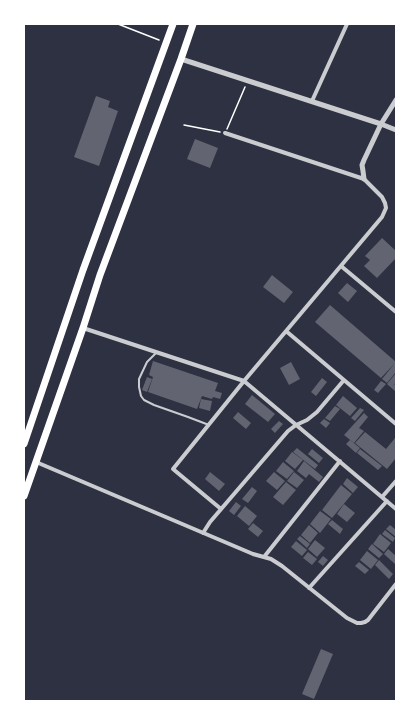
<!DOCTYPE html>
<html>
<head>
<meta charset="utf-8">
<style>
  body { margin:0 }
  #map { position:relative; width:420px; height:725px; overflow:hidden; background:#2d3142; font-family:"PT Sans Narrow",sans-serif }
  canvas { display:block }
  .frame { position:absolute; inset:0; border:25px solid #fff; pointer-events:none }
</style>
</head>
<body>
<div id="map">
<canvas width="420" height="725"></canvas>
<div class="frame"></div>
</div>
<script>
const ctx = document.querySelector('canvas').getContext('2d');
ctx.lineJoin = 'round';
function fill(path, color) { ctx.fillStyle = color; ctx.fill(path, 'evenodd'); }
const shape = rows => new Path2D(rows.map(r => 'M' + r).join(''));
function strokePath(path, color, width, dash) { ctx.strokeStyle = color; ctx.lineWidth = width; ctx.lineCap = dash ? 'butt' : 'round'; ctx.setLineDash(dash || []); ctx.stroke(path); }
fill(shape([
  [96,96,110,101,108,107,118,111,99,166,74,157],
  [195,139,218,148,210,168,187,159],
  [382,238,396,251,396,258,377,278,364,266,370,260,365,256],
  [272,275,293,292,284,303,263,287],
  [347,283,357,291,348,302,338,293],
  [330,305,396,362,396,372,387,383,382,379,395,363,381,378,315,322],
  [153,361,218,383,215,391,222,393,220,399,213,397,212,399,202,396,197,409,148,392,153,377,149,375],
  [291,362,300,379,289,385,280,368],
  [396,373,396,382,393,386,396,383,396,392,387,384],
  [147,377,152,379,147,392,142,390],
  [322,378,327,382,316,396,311,392],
  [381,381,386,384,378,393,374,390],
  [252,395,275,414,268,422,245,404],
  [343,396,357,408,350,416,336,405],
  [201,399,212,401,210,411,199,408],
  [335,406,340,409,330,421,325,418],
  [360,408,364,410,355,421,351,418],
  [238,412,251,423,246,429,233,418],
  [364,413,368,417,359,428,364,431,354,443,344,435],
  [324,419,330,423,326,428,320,423],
  [279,421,283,424,275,433,271,429],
  [365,432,386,449,395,438,396,439,396,458,387,469,355,443],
  [350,440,360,448,356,453,346,444],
  [297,448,318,465,315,469,293,452],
  [312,449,323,458,319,463,308,454],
  [360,449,382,466,378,470,357,453],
  [292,452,303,460,295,469,285,461],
  [304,461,323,477,319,482,309,474,306,478,297,471],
  [283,462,294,471,287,479,276,471],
  [210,472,225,484,219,491,205,479],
  [274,472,285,481,277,490,266,481],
  [294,472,304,480,297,488,287,481],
  [347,478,358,487,353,493,343,484],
  [286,482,296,490,283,505,273,497],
  [341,485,352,494,332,518,322,510],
  [252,487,257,491,248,503,242,499],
  [236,502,241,506,234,515,229,511],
  [344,504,355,513,347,522,337,514],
  [245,506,257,516,249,526,237,516],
  [320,511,331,519,320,533,310,524],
  [332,520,343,529,340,534,328,524],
  [253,523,263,531,258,537,248,529],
  [309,525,318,533,310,543,301,535],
  [390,525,396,530,396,537,386,529],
  [385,530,395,538,393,542,382,534],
  [380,534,391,543,384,552,373,544],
  [300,536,310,544,307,548,297,539],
  [315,540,325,548,317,557,308,549],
  [296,541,307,550,302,556,291,547],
  [372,544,383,554,379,558,368,549],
  [388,549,396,556,396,565,384,554],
  [367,551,378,560,371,569,360,560],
  [308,552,317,559,312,565,303,558],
  [323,556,328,560,323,566,318,562],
  [379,560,393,574,389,579,375,565],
  [359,562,369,570,365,574,355,566],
  [321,649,333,654,314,699,302,694]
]), '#626471');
strokePath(shape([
  [118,24,159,40],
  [184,125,220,132],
  [227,129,245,87]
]), '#fff', 1.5);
strokePath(shape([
  [156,353,147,362,139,379,139,387,141,396,144,400,154,405,188,417,209,425]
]), '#caccd0', 2);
strokePath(shape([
  [312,101,347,24],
  [341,266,396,312],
  [83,328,244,381,396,509],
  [286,331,396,424],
  [36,462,253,554,271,559,282,566,347,618,357,623,361,623,365,622,368,620,396,584],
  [382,497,396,481],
  [221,509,173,469,244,381,382,217,386,208,385,203,382,197,364,179,225,133],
  [203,533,210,522,288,431,296,425,307,420,317,412,344,380],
  [264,557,340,461],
  [309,588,387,501]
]), '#caccd0', 4);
strokePath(shape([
  [181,59,381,124,396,130],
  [364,179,363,171,362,165,364,160,381,124,396,100]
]), '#caccd0', 5);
strokePath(shape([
  [24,444,83,270,173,24],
  [24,496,83,328,100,275,181,59,193,24]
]), '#fff', 7);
</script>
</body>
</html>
